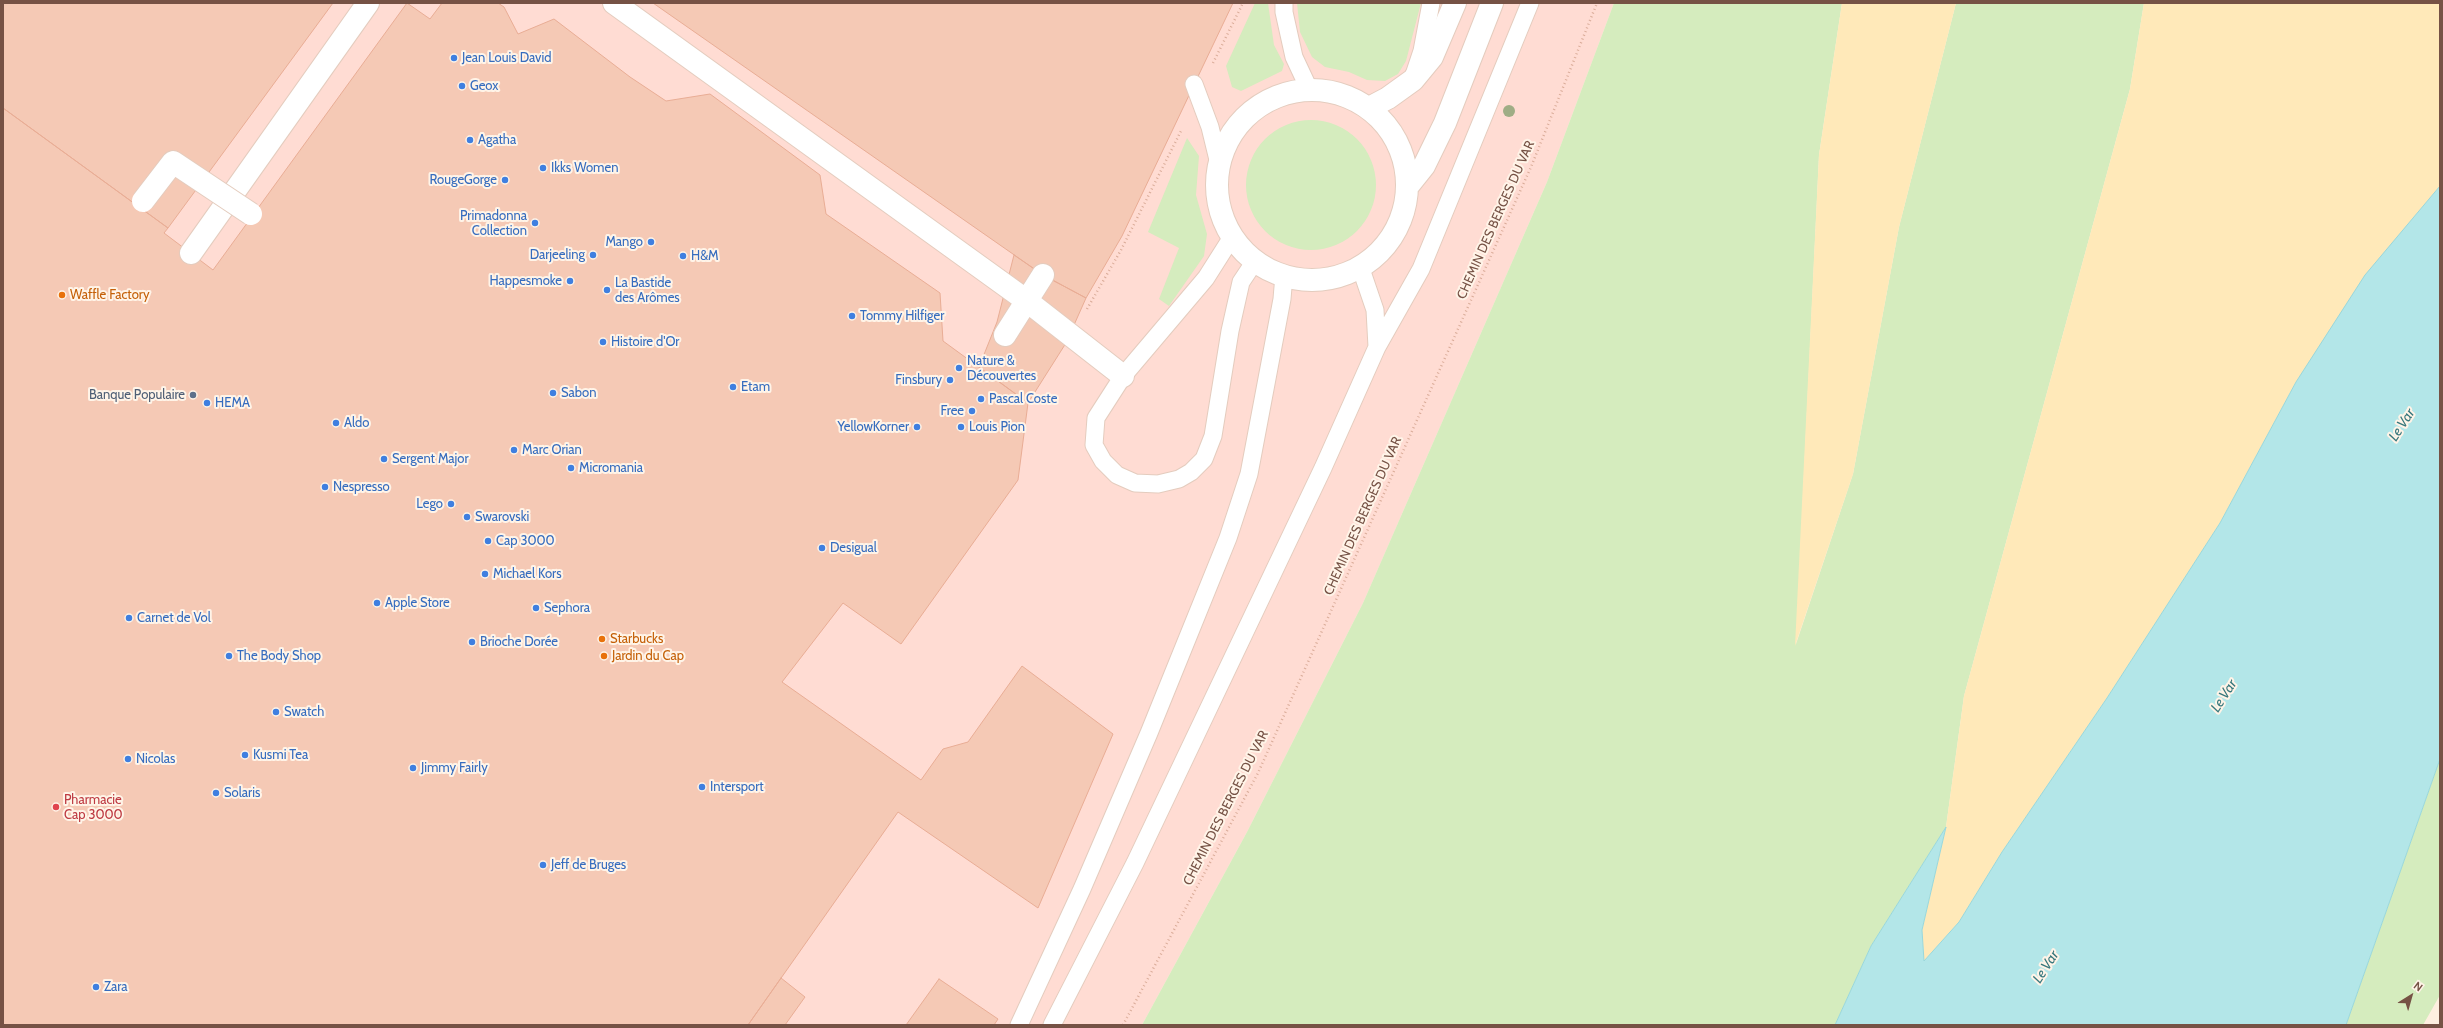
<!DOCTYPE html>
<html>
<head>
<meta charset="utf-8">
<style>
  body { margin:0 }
  #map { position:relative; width:2443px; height:1028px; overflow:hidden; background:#feefe0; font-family:Cabin,sans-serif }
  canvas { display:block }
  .frame { position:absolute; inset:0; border:4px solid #765245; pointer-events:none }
  .north { position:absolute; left:2391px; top:976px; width:40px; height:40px; -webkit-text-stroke:3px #fff4e8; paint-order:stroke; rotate:37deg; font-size:11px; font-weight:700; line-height:16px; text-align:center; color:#765245 }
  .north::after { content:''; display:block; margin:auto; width:14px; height:18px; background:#765245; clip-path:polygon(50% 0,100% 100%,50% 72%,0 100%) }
</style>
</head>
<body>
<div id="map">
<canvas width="2443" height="1028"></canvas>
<div class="frame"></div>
<div class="north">N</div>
</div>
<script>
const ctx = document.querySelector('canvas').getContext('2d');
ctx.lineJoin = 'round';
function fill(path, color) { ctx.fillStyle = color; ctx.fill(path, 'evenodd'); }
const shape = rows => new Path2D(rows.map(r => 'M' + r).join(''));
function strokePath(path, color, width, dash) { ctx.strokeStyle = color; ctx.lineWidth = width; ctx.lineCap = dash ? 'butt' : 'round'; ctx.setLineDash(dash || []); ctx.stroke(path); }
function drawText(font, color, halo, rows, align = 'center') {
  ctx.font = font + ' Cabin,sans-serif'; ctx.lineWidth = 4; ctx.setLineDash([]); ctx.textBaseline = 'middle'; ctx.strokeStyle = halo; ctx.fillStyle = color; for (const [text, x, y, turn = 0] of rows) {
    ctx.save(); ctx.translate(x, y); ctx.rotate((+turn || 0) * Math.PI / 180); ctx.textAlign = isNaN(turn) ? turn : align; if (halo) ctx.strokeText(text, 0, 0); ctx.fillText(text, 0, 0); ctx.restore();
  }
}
fill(shape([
  [3,3,1614,3,1547,182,1363,603,1247,832,1142,1025,3,1025]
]), '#ffdcd3');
fill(shape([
  [1255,3,1268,3,1274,45,1284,64,1282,71,1241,91,1232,87,1226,66],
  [1297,3,1421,3,1406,61,1398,74,1385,81,1367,80,1349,72,1325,67,1312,57,1300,32],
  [1614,3,1842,3,1819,155,1796,644,1853,474,1899,227,1956,3,2144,3,2130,89,1964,696,1946,827,1871,946,1835,1025,1142,1025,1247,832,1363,603,1547,182],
  '1246 185a65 65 0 1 1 130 0a65 65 0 1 1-130 0Z',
  [1187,138,1199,156,1196,195,1207,234,1204,256,1169,306,1159,299,1179,248,1148,232],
  [2440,759,2440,995,2423,1025,2346,1025]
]), '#d5ecbe');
fill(shape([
  [1842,3,1956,3,1899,227,1853,474,1795,646,1819,155],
  [2144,3,2440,3,2440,186,2411,221,2296,382,2220,523,2107,698,2002,852,1959,922,1924,961,1922,930,1946,827,1964,696,2130,89]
]), '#ffe9b9');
const water = shape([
  [2440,186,2440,759,2346,1025,1835,1025,1871,946,1946,827,1922,930,1924,961,1959,922,2002,852,2107,698,2220,523,2296,382,2365,275,2440,186]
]);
fill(water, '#b3e6e8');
strokePath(water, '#99d7db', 1);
const building = shape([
  [3,3,333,3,168,228,3,108,3,3],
  [407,3,430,19,442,3,498,3,504,7,518,34,554,19,630,77,666,101,710,94,820,175,826,214,940,293,943,341,1028,403,1018,480,901,644,843,603,782,682,921,780,943,749,968,742,1022,666,1113,734,1038,908,898,812,748,1025,3,1025,3,108,168,228,164,233,213,270,407,3],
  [653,3,1233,3,1122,236,1086,298,1043,275,653,3],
  [1014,255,1043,275,1086,298,1066,343,1028,403,979,367,997,322,1014,255],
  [781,978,805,997,785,1025,748,1025,781,978],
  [939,979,998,1019,994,1025,906,1025,939,979]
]);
fill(building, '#f5c9b5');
strokePath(building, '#e9ad95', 1);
const lane = shape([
  [1284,3,1284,12,1294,57,1309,89],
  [1414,75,1422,51,1431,3],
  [1194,84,1210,127,1219,164],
  [1232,237,1206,278,1123,376,1096,418,1094,445,1103,461,1117,475,1135,483,1158,484,1179,479,1191,472,1204,459,1213,436,1230,331,1241,282,1255,261],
  [1360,266,1375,310,1377,347],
  [1019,1025,1082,889,1149,733,1228,538,1249,474,1282,299,1284,275],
  [1052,1025,1135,863,1323,468,1377,347,1421,269,1530,3]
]);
const street = shape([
  [614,3,1027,301,1123,376],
  '1217 185a95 95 0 1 1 190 0a95 95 0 1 1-190 0Z',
  [1369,108,1388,98,1413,80,1432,57,1455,3],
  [1408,186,1424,166,1445,123,1492,3],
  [191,253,368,3],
  [1005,335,1043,275]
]);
strokePath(lane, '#e4ccbe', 19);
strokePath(street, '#e4ccbe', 24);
strokePath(shape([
  [1213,63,1243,3],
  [1087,309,1121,250,1181,131],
  [1123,1025,1258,773,1531,167,1597,3]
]), '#daac99', 2.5, [1, 3]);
strokePath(lane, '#fff', 17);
strokePath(street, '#fff', 22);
const streetBridge = shape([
  [143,201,173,162,251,214]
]);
strokePath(streetBridge, '#e4ccbe', 24, []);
strokePath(streetBridge, '#fff', 22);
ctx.fillStyle = '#9fad85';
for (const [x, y] of [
  [1509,111]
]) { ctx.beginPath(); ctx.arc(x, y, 6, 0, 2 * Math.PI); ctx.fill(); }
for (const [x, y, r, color] of [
  [454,58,4,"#3f7fe0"],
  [462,86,4,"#3f7fe0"],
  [470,140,4,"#3f7fe0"],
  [543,168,4,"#3f7fe0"],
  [505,180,4,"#3f7fe0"],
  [535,223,4,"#3f7fe0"],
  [651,242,4,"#3f7fe0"],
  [593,255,4,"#3f7fe0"],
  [683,256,4,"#3f7fe0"],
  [570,281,4,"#3f7fe0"],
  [607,290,4,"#3f7fe0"],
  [62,295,4,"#e8710a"],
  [852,316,4,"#3f7fe0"],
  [603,342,4,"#3f7fe0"],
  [959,368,4,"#3f7fe0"],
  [950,380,4,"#3f7fe0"],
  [733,387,4,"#3f7fe0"],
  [553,393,4,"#3f7fe0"],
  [193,395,4,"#5c6f8a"],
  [981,399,4,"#3f7fe0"],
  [207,403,4,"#3f7fe0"],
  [972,411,4,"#3f7fe0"],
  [336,423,4,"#3f7fe0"],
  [917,427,4,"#3f7fe0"],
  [961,427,4,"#3f7fe0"],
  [514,450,4,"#3f7fe0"],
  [384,459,4,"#3f7fe0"],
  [571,468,4,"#3f7fe0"],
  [325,487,4,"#3f7fe0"],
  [451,504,4,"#3f7fe0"],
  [467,517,4,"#3f7fe0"],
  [488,541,4,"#3f7fe0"],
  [822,548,4,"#3f7fe0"],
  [485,574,4,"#3f7fe0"],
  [377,603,4,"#3f7fe0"],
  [536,608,4,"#3f7fe0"],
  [129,618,4,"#3f7fe0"],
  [602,639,4,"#e8710a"],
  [472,642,4,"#3f7fe0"],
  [229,656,4,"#3f7fe0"],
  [604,656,4,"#e8710a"],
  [276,712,4,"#3f7fe0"],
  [245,755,4,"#3f7fe0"],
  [128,759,4,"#3f7fe0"],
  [413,768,4,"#3f7fe0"],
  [702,787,4,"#3f7fe0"],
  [216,793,4,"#3f7fe0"],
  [56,807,4,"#e0444e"],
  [543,865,4,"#3f7fe0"],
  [96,987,4,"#3f7fe0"]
]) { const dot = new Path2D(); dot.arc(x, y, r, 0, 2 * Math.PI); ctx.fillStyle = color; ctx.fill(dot); strokePath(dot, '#fff4e8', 1.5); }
drawText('13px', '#366cbe', '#fff4e8', [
  ["Jean Louis David",462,58],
  ["Geox",470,86],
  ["Agatha",478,140],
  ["Ikks Women",551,168],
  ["RougeGorge",497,180,"right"],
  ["Primadonna",527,216,"right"],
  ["Collection",527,231,"right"],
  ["Mango",643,242,"right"],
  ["Darjeeling",585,255,"right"],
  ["H&M",691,256],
  ["Happesmoke",562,281,"right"],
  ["La Bastide",615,283],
  ["des Arômes",615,298],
  ["Tommy Hilfiger",860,316],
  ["Histoire d'Or",611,342],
  ["Nature &",967,361],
  ["Découvertes",967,376],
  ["Finsbury",942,380,"right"],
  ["Etam",741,387],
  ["Sabon",561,393],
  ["Pascal Coste",989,399],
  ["HEMA",215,403],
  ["Free",964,411,"right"],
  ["Aldo",344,423],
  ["YellowKorner",909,427,"right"],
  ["Louis Pion",969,427],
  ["Marc Orian",522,450],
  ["Sergent Major",392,459],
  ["Micromania",579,468],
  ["Nespresso",333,487],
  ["Lego",443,504,"right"],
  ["Swarovski",475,517],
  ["Cap 3000",496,541],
  ["Desigual",830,548],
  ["Michael Kors",493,574],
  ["Apple Store",385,603],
  ["Sephora",544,608],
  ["Carnet de Vol",137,618],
  ["Brioche Dorée",480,642],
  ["The Body Shop",237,656],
  ["Swatch",284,712],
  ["Kusmi Tea",253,755],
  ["Nicolas",136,759],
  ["Jimmy Fairly",421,768],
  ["Intersport",710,787],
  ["Solaris",224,793],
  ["Jeff de Bruges",551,865],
  ["Zara",104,987]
], 'left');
drawText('13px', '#765245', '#fff4e8', [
  ["CHEMIN DES BERGES DU VAR",1496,220,-66],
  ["CHEMIN DES BERGES DU VAR",1363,516,-66],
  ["CHEMIN DES BERGES DU VAR",1226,808,-63]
]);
drawText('13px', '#c56008', '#fff4e8', [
  ["Waffle Factory",70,295],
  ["Starbucks",610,639],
  ["Jardin du Cap",612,656]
], 'left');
drawText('13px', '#4e5e75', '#fff4e8', [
  ["Banque Populaire",185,395]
], 'right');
drawText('13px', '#be3a42', '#fff4e8', [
  ["Pharmacie",64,800],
  ["Cap 3000",64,815]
], 'left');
drawText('italic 14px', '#38787d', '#fff4e8', [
  ["Le Var",2402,425,-57],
  ["Le Var",2224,696,-57],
  ["Le Var",2046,967,-57]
]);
</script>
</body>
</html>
